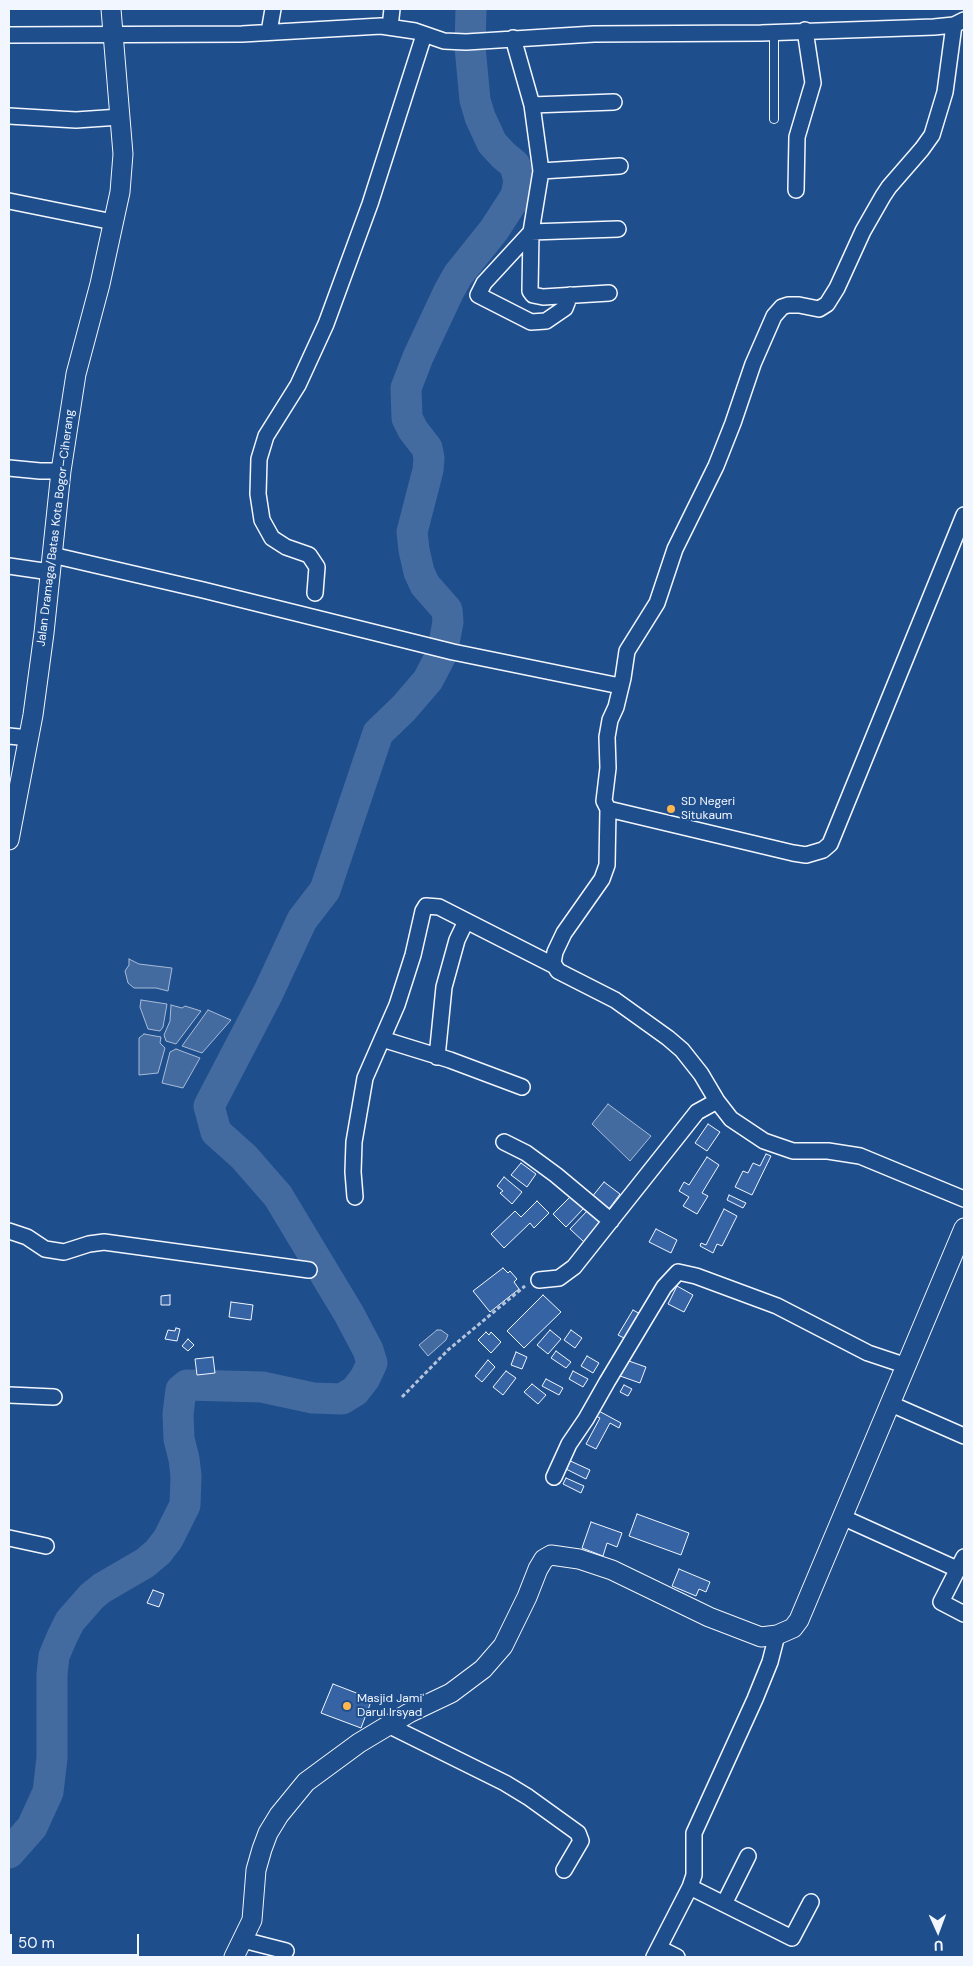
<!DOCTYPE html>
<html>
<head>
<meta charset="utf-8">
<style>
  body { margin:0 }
  #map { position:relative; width:973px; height:1966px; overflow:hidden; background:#1f4e8c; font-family:"DM Sans",sans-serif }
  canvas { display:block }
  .frame { position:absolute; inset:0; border:10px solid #f2f6ff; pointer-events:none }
  .north { position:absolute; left:913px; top:1906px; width:50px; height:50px; -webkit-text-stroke:4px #1f4e8c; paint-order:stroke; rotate:178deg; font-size:14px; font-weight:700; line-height:20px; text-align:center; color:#f2f6ff }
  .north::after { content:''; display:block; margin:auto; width:18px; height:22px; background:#f2f6ff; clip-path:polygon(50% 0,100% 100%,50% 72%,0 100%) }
  .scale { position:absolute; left:10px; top:1934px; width:129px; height:22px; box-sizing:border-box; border:2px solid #f2f6ff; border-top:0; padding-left:6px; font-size:15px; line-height:18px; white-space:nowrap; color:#f2f6ff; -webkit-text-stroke:4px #1f4e8c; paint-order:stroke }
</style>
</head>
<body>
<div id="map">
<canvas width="973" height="1966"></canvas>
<div class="frame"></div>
<div class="north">U</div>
<div class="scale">50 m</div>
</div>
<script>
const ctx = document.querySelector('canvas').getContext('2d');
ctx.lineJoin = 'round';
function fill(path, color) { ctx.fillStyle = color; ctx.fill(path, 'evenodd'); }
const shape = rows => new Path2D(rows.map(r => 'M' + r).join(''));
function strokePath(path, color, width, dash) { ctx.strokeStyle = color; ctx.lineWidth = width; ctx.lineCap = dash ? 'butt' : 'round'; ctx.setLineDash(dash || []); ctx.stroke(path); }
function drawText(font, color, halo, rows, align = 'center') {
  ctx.font = font + ' "DM Sans",sans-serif'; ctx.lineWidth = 4; ctx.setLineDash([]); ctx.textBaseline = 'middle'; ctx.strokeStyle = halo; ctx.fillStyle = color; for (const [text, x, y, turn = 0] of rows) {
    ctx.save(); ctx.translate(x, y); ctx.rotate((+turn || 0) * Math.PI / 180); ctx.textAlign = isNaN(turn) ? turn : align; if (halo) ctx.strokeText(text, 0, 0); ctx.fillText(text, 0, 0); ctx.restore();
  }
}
const water = shape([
  [129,959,139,964,172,968,168,991,156,988,134,988,128,983,125,971,129,965,129,959],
  [141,1000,167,1004,163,1027,160,1031,148,1029,140,1007,141,1000],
  [171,1005,182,1008,185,1006,201,1011,176,1044,166,1041,164,1035,170,1021,171,1005],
  [208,1010,231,1020,202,1053,182,1046,208,1010],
  [144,1034,161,1037,160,1043,165,1048,158,1073,139,1075,139,1038,144,1034],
  [176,1049,200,1058,183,1088,162,1083,170,1052,176,1049],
  [608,1104,651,1136,630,1161,592,1124,608,1104],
  [437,1330,441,1330,448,1335,446,1340,428,1356,419,1345,437,1330]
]);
fill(water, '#446ba0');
strokePath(water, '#a8bbd7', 1);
strokePath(shape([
  [9,1853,32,1827,48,1792,52,1758,52,1674,54,1656,62,1637,70,1621,92,1596,102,1588,145,1563,158,1552,168,1539,185,1505,186,1476,184,1459,179,1439,178,1414,181,1390,187,1385,262,1387,313,1398,342,1399,355,1391,365,1378,372,1363,368,1350,349,1314,278,1196,244,1157,216,1132,209,1106,268,993,302,920,325,890,378,733,404,708,428,680,441,655,445,638,448,622,447,610,425,585,419,572,414,550,412,532,428,470,429,458,427,448,413,430,407,418,406,388,418,357,449,291,458,275,494,230,516,196,519,181,515,165,503,155,492,143,480,117,475,100,470,47,471,9]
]), '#446ba0', 31);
const building = shape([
  [708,1124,720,1132,707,1151,695,1143,708,1124],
  [766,1154,771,1156,752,1195,735,1187,743,1171,748,1173,753,1163,760,1166,766,1154],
  [707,1157,719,1165,702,1193,708,1196,697,1214,683,1206,689,1197,679,1191,684,1182,689,1185,707,1157],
  [521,1163,536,1174,527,1187,511,1175,521,1163],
  [504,1177,522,1192,512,1204,500,1193,503,1191,497,1186,504,1177],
  [604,1182,620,1194,608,1210,591,1198,604,1182],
  [729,1195,746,1203,743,1208,727,1200,729,1195],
  [571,1196,584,1208,566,1227,553,1214,571,1196],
  [537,1201,549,1213,534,1228,530,1223,504,1248,491,1234,515,1211,521,1217,537,1201],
  [724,1209,737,1216,722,1246,717,1244,713,1253,700,1246,701,1243,706,1245,724,1209],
  [588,1210,602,1223,584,1242,570,1229,588,1210],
  [656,1229,677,1240,671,1253,649,1242,656,1229],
  [503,1268,508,1273,510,1271,517,1279,514,1282,519,1289,490,1312,473,1291,503,1268],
  [677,1286,693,1295,684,1312,668,1304,677,1286],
  [170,1295,170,1305,161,1305,161,1296,170,1295],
  [543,1295,561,1312,524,1348,507,1331,543,1295],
  [231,1302,253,1305,251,1320,229,1317,231,1302],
  [633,1310,644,1316,630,1341,618,1335,633,1310],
  [176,1328,180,1329,177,1341,165,1339,168,1330,175,1331,176,1328],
  [550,1330,561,1339,548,1354,537,1345,550,1330],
  [571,1330,582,1338,575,1348,564,1340,571,1330],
  [486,1332,489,1335,491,1332,501,1342,491,1353,478,1340,486,1332],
  [188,1339,194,1345,188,1351,182,1346,188,1339],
  [556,1351,571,1362,566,1368,551,1358,556,1351],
  [516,1352,527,1357,522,1369,511,1365,516,1352],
  [587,1356,599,1363,593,1373,581,1366,587,1356],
  [213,1357,215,1373,197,1375,195,1359,213,1357],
  [488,1360,495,1367,482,1382,475,1376,488,1360],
  [626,1360,646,1367,640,1383,620,1376,626,1360],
  [506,1371,516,1378,503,1395,493,1387,506,1371],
  [573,1371,588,1379,583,1387,569,1379,573,1371],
  [546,1379,563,1388,559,1395,542,1386,546,1379],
  [532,1384,546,1395,538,1404,524,1392,532,1384],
  [624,1385,632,1389,628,1396,620,1392,624,1385],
  [597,1410,621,1423,619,1428,610,1423,596,1449,586,1444,600,1418,594,1415,597,1410],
  [566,1459,590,1470,586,1479,562,1467,566,1459],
  [566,1478,584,1486,581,1493,563,1484,566,1478],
  [637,1514,689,1533,681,1555,629,1536,637,1514],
  [591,1522,622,1533,617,1547,607,1543,603,1556,582,1548,591,1522],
  [679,1569,710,1582,706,1592,699,1589,696,1596,672,1586,679,1569],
  [153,1590,164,1594,159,1607,147,1603,153,1590],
  [333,1684,372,1699,361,1728,321,1713,333,1684]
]);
fill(building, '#3563a3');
strokePath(building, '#f2f6ff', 1);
const service = shape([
  [774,32,774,119]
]);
const minor = shape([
  [954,25,945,92,932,135,922,149,889,187,883,196,863,231,837,288,827,304,819,309,799,305,788,305,782,307,774,316,753,364,733,423,716,466,675,549,657,603,627,651,623,678,616,707,610,720,607,737,608,768,604,801,608,809,607,865,602,879,564,933,555,952,553,963,558,971,615,1000,668,1038,682,1050,701,1074,717,1101,731,1119,764,1141,793,1151,828,1151,860,1156,964,1199],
  [390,27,392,9],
  [269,32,273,9],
  [9,35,242,34,381,26,415,31,444,41,466,42,594,34,761,33,934,27,954,25,964,20],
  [513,38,532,105,614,102],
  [532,105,541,171,531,232,530,291,533,295,543,297,609,293],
  [9,116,76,120,120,117],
  [541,171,620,166],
  [796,190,797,137,813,83,805,30],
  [9,201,113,222],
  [570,295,565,308,546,321,531,322,478,295,484,283,531,232,618,229],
  [9,468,40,471,61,471],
  [52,555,203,590,453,652,620,686],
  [9,566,50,572],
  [315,593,317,567,309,555,286,547,272,538,262,520,258,494,259,459,266,436,298,385,326,324,370,204,424,35],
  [9,736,29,738],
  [608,809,793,853,806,855,823,850,830,844,964,515],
  [382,1039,450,1060,522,1087],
  [437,1057,444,987,457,940,466,921],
  [504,1142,526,1153,556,1175,611,1221],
  [355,1197,353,1172,354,1142,365,1078,397,1005,413,955,423,911,426,906,439,907,553,965],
  [9,1231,27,1237,45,1249,64,1252,89,1244,104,1242,309,1270],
  [539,1280,559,1278,574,1267,697,1112,717,1101],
  [9,1395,54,1397],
  [891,1404,964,1436],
  [554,1477,569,1444,586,1419,607,1382,664,1287,678,1272,696,1276,777,1306,868,1353,907,1366],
  [842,1517,957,1569],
  [9,1538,46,1546],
  [964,1557,941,1602,964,1614],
  [390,1726,505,1783,528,1797,578,1833,581,1841,564,1870],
  [690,1887,792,1938,811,1902],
  [724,1904,748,1856],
  [243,1940,286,1951],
  [659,1948,677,1957],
  [654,1957,690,1887,694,1875,694,1833,755,1699,770,1662,777,1635]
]);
const tertiary = shape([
  [9,840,33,715,44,633,61,471,76,374,100,284,120,192,123,154,111,9],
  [234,1957,252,1920,256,1870,262,1849,268,1833,279,1815,306,1782,359,1743,409,1713,451,1693,483,1669,503,1646,527,1597,538,1569,544,1559,551,1555,579,1559,612,1570,709,1617,761,1637,777,1635,793,1628,799,1620,964,1228]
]);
strokePath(service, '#f2f6ff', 10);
strokePath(minor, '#f2f6ff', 18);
strokePath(tertiary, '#f2f6ff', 21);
strokePath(shape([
  [402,1397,448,1350,525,1286]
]), '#b3c4dc', 3, [4, 2.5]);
strokePath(service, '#1f4e8c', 8);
strokePath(minor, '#1f4e8c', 15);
strokePath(tertiary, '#1f4e8c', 19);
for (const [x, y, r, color] of [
  [671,809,5,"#ffb74d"],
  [347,1706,5,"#ffb74d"]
]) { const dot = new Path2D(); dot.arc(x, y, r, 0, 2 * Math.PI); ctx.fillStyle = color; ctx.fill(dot); strokePath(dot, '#1f4e8c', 2); }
drawText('12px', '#f2f6ff', '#1f4e8c', [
  ["Jalan Dramaga/Batas Kota Bogor–Ciherang",56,528,-83]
]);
drawText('12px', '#f2f6ff', '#1f4e8c', [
  ["SD Negeri",681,802],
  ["Situkaum",681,816],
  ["Masjid Jami'",357,1699],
  ["Darul Irsyad",357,1713]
], 'left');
</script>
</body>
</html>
